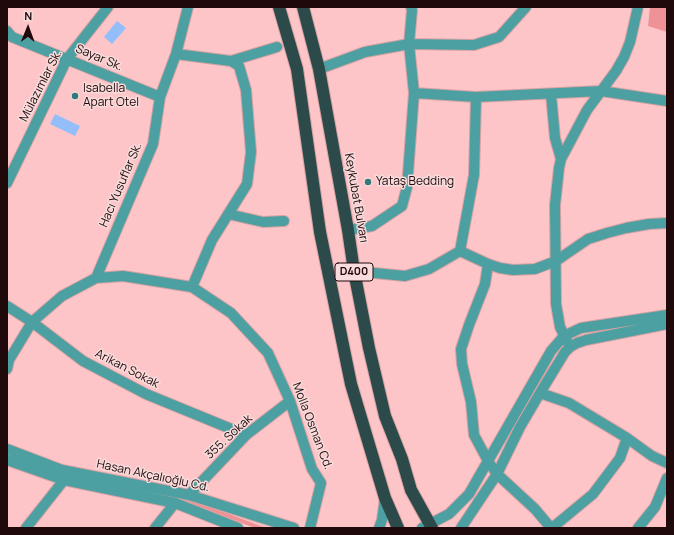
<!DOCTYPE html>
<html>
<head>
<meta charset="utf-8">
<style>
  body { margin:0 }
  #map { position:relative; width:674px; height:535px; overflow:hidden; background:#fdc5c7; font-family:Manrope,sans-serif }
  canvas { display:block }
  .frame { position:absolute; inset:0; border:8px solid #20090b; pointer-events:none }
  .north { position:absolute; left:8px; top:8px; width:40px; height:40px; -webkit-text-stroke:3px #f8dbdb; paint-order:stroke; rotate:1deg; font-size:11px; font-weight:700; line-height:16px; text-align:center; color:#20090b }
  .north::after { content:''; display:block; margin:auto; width:14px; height:18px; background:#20090b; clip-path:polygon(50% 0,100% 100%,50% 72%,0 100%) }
</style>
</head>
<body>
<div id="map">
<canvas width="674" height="535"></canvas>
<div class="frame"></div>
<div class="north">N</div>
</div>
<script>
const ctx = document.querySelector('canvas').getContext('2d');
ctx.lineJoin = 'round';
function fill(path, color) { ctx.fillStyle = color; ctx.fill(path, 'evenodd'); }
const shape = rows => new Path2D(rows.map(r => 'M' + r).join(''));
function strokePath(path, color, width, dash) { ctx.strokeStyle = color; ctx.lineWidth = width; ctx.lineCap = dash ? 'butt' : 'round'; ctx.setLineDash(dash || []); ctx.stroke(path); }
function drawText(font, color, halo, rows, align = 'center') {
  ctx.font = font + ' Manrope,sans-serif'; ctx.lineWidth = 3; ctx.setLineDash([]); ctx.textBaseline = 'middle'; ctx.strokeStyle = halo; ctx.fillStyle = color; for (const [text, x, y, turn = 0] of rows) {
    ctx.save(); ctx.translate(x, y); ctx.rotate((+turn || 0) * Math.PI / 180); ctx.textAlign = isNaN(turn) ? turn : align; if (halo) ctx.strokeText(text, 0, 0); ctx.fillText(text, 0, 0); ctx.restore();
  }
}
fill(shape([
  [650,7,667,7,667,32,648,26],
  [7,452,187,498,266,528,255,528,185,502,65,477,7,456]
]), '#ef9297');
fill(shape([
  [117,21,126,28,112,44,104,37],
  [55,114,80,126,75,136,50,124]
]), '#94bef9');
const minor = shape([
  [411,7,412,10,409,44,414,93],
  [7,31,12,37,160,97],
  [176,54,231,61,239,66,246,90,251,152,247,184,212,240,192,287],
  [231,61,277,47],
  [319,69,365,52,409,44,474,45,499,37,526,7],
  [551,94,555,138,561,159],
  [7,183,67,59,108,7],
  [228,214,263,222,284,221],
  [348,230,372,226,402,206,407,187,414,93,476,97,601,91,667,101],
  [460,251,474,175,476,97],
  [488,264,485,284,469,325,461,349,462,364,471,402,474,435,488,461,497,474,535,509,551,528],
  [354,271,405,276,429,269,460,251,488,264,500,268,513,270,535,269,556,261,588,239,607,233,626,228,649,224,667,223],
  [96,278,153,144,160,97,176,54,188,7],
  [7,306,32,322,83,361,146,394,246,435],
  [570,347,560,327,556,304,555,205,559,168,561,159,587,110,616,71,624,57,630,42,638,7],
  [7,369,9,360,32,322,62,296,96,278,123,276,192,287,231,313,268,353,290,401,312,469,321,483,310,528],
  [540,393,569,403,627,438,652,456,667,463],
  [7,449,62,470,189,495,294,528],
  [7,460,64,480,175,503,238,528],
  [189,495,246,435,290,401],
  [26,528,64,480],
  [155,528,175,503],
  [379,528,382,520,385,498],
  [422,528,449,514,469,494,551,351,564,336,581,328,667,315],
  [461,528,497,474,520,427,540,393,565,352,570,347,577,343,586,340,667,324],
  [552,528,593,494,620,458,627,438],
  [638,528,655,507,667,478]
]);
const highway = shape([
  [279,7,297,69,320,232,351,384,385,498,398,528],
  [303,7,319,69,348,230,354,271,369,348,385,416,402,459,411,490,432,528]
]);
strokePath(minor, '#d5a3a5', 12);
strokePath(highway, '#d5a3a5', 14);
strokePath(minor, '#4ca0a1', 10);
strokePath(highway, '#2c4a4a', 12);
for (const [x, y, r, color] of [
  [75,96,4,"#317a7c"],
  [368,182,4,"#317a7c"]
]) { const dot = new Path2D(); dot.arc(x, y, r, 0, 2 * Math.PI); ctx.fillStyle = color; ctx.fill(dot); strokePath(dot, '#f8dbdb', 1.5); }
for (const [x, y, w] of [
  [354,272,38]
]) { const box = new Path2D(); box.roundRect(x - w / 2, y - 9, w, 18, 3); ctx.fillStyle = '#f8dbdb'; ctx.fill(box); strokePath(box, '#20090b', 1); }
drawText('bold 11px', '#20090b', null, [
  ["D400",354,272]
]);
drawText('12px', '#20090b', '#f8dbdb', [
  ["Sayar Sk.",99,58,23],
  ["Mülazımlar Sk.",41,86,-63],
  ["Hacı Yusuflar Sk.",121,185,-67],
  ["Keykubat Bulvarı",356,198,80],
  ["Arikan Sokak",127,369,27],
  ["Molla Osman Cd.",312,426,69],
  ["355. Sokak",229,437,-43],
  ["Hasan Akçalıoğlu Cd.",153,476,12]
]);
drawText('12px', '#20090b', '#f8dbdb', [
  ["Isabella",83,89],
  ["Apart Otel",83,103],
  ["Yataş Bedding",376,182]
], 'left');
</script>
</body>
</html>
